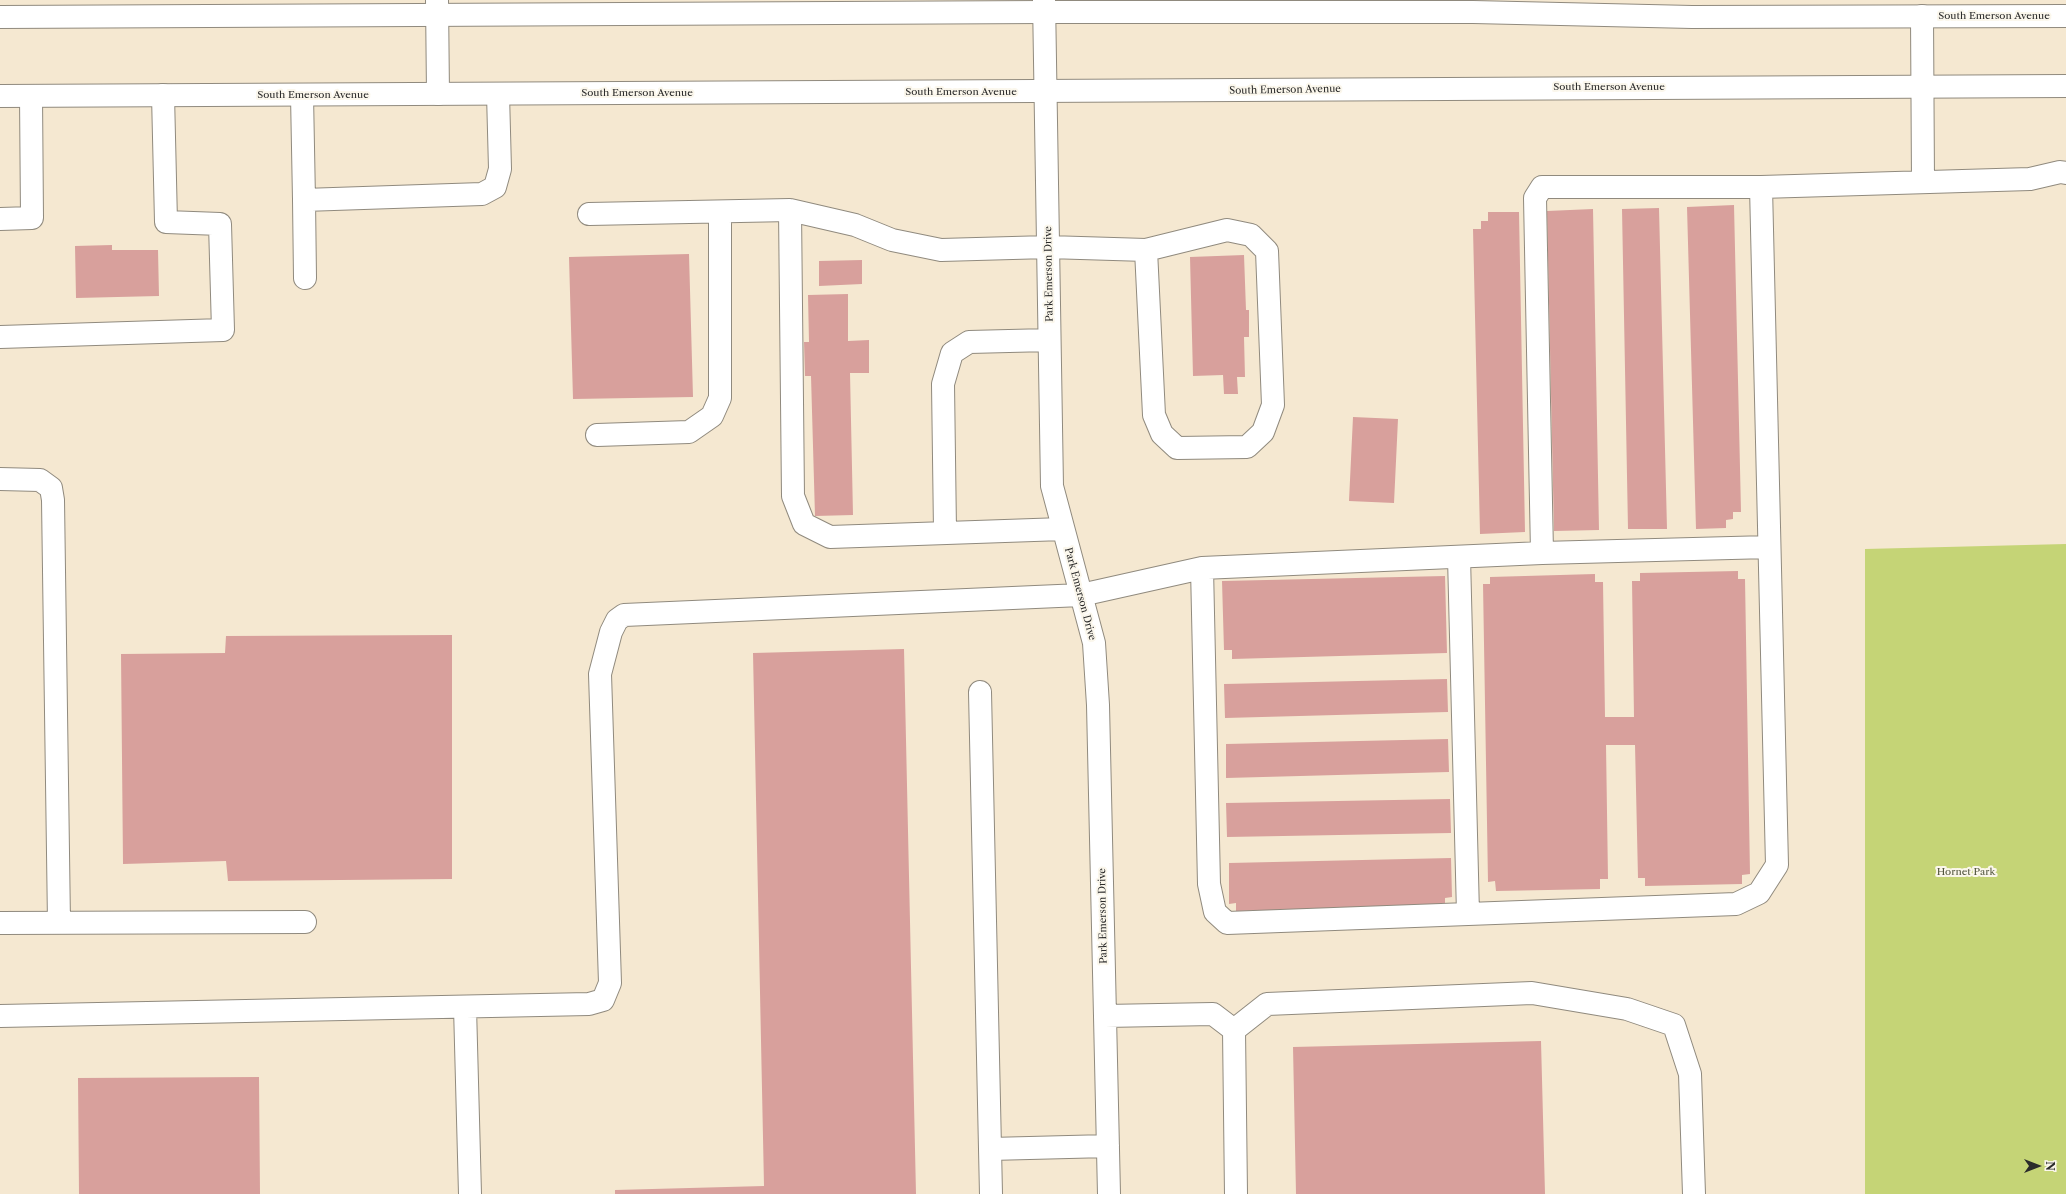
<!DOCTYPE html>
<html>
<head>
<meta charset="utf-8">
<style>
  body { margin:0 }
  #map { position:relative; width:2066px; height:1194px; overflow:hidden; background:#f5e8d1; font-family:"Libre Caslon Text",serif }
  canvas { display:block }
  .north { position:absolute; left:2018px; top:1146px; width:40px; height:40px; -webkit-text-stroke:3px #fbf7ec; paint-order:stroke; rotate:90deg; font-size:11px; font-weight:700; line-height:16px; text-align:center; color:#2b2b2b }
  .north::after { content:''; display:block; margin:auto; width:14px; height:18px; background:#2b2b2b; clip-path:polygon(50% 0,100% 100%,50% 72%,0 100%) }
</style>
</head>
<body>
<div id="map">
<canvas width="2066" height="1194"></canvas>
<div class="north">N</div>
</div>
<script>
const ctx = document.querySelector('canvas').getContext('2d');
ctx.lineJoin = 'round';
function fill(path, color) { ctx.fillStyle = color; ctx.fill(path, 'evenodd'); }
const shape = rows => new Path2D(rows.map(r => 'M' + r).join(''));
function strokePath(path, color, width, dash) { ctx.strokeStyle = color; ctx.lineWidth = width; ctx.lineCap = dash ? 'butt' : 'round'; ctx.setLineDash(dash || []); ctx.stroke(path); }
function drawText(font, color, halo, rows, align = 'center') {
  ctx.font = font + ' "Libre Caslon Text",serif'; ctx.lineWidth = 4; ctx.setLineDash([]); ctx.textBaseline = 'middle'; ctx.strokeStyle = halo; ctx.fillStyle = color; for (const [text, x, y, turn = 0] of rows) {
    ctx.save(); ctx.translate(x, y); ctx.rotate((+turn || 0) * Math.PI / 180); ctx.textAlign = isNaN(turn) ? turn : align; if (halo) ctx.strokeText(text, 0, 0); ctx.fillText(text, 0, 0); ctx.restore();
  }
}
fill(shape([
  [2066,544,2066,1194,1865,1194,1865,549]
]), '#c5d476');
fill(shape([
  [1734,205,1741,512,1733,512,1733,519,1726,520,1726,528,1696,529,1687,207],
  [1659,208,1667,529,1628,529,1622,209],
  [1593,209,1599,530,1554,531,1547,211],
  [1488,212,1519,212,1525,532,1480,534,1473,229,1481,229,1481,221,1488,221],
  [112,245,112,250,158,250,159,296,76,298,75,246],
  [689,254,693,397,573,399,569,257],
  [1244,255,1246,310,1249,310,1249,337,1244,337,1245,377,1237,377,1238,394,1224,394,1223,375,1193,376,1190,257],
  [862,260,862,284,819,286,819,261],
  [848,294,848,341,869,340,869,373,850,373,853,515,815,516,811,376,805,376,804,342,809,342,808,295],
  [1353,417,1398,419,1394,503,1349,501],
  [1738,571,1738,579,1745,579,1750,874,1742,875,1742,884,1645,886,1645,878,1638,878,1635,745,1606,745,1608,879,1600,879,1600,889,1496,891,1495,881,1488,882,1483,584,1490,584,1490,577,1595,574,1595,582,1603,582,1605,717,1634,717,1632,581,1640,581,1640,573],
  [1445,576,1447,653,1232,659,1232,650,1224,650,1222,581],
  [452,635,452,879,228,881,226,861,123,864,121,654,225,653,226,636],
  [904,649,916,1194,615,1194,615,1190,764,1186,753,653],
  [1447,679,1448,712,1225,718,1224,684],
  [1448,739,1449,772,1226,778,1226,744],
  [1450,799,1451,833,1227,837,1226,803],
  [1451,858,1452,897,1445,898,1445,907,1236,911,1236,903,1229,904,1229,863],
  [1541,1041,1545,1194,1296,1194,1293,1047],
  [259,1077,260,1194,79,1194,78,1078]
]), '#d8a09c');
const minor = shape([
  [437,0,438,94],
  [1044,0,1052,486,1094,643,1098,705,1109,1194],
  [1922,16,1923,182],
  [302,95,304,200],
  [589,214,790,210],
  [0,219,32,218,31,96],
  [305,278,304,200,482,194,495,187,500,169,498,94],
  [0,337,223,330,220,224,166,222,163,95],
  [597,435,689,432,712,416,720,398,720,212],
  [0,479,40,480,51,488,53,500,59,923],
  [1063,529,830,537,804,524,793,496,790,210,855,225,892,240,941,250,1048,247,1146,250,1227,230,1251,235,1267,251,1273,405,1263,432,1247,447,1177,448,1162,434,1154,415,1146,250],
  [945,531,943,384,952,353,969,342,1049,340],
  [1542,553,1769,547],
  [1459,557,1468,914],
  [1202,568,1542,553,1535,198,1542,187,1761,187,2030,179,2060,172,2066,173],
  [980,692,991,1194],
  [0,923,305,922],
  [465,1007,470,1194],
  [0,1016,589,1004,603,1000,610,983,600,674,611,632,617,620,624,615,1081,595,1202,568,1209,884,1215,912,1227,923,1736,904,1759,893,1777,865,1761,187],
  [1105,1016,1213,1014,1234,1030,1236,1194],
  [1234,1030,1267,1004,1532,993,1627,1009,1674,1025,1690,1074,1694,1194],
  [990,1149,1108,1146]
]);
const major = shape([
  [0,17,1044,12,1473,12,1692,17,2066,16],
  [0,96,2066,86]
]);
strokePath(minor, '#908a7e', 24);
strokePath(major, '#908a7e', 24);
strokePath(minor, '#fff', 22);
strokePath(major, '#fff', 22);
drawText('10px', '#2b2b2b', '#fbf7ec', [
  ["South Emerson Avenue",1994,16],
  ["South Emerson Avenue",1609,87],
  ["South Emerson Avenue",1285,90,-1],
  ["South Emerson Avenue",961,92],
  ["South Emerson Avenue",637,93],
  ["South Emerson Avenue",313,95],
  ["Park Emerson Drive",1049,274,-91],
  ["Park Emerson Drive",1080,594,75],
  ["Park Emerson Drive",1103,916,-91]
]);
drawText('10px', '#52553e', '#fbf7ec', [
  ["Hornet Park",1966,872]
]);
</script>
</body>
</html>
